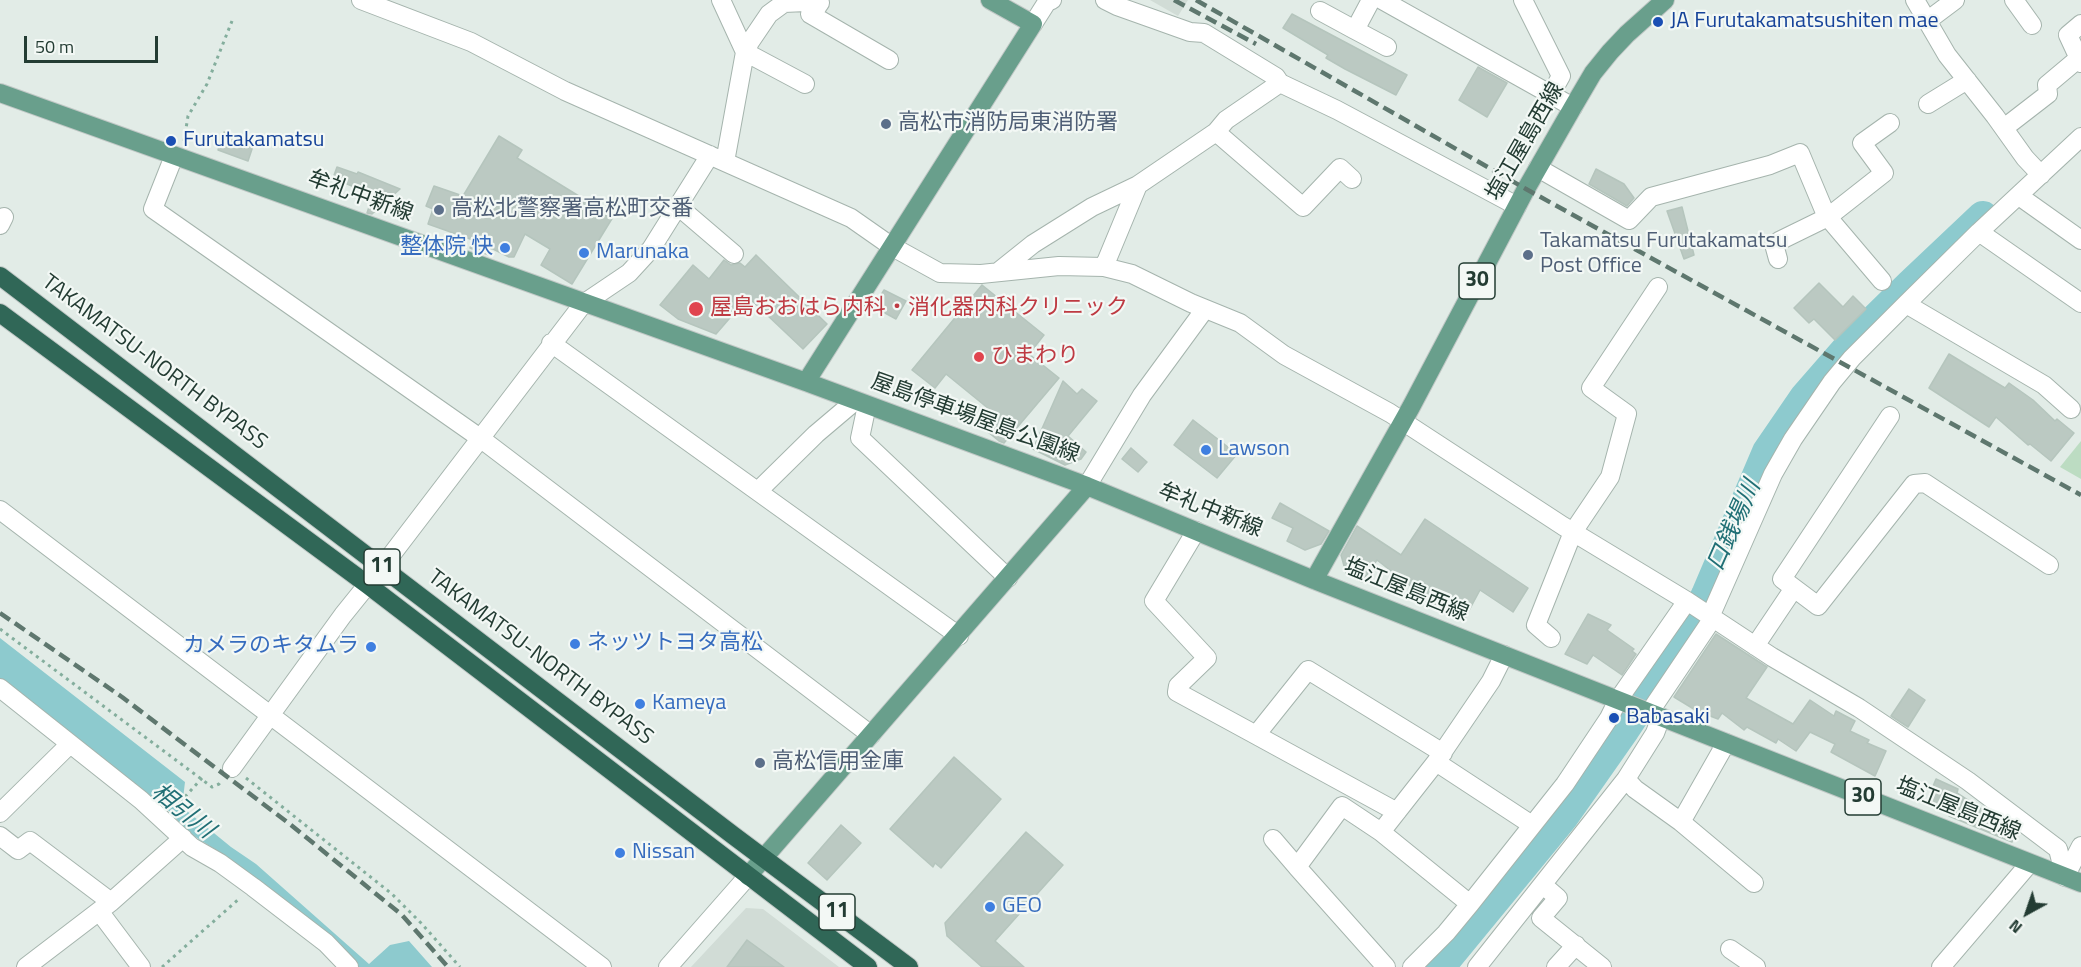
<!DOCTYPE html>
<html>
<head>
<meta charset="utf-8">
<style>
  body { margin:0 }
  #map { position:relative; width:2081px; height:967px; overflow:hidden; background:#e2ece7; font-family:"Titillium Web",sans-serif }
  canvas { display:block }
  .north { position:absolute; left:1997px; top:883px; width:60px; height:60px; -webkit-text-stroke:4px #f3f8f5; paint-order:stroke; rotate:220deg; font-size:16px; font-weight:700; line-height:24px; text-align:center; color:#233c33 }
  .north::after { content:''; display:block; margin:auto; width:21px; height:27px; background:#233c33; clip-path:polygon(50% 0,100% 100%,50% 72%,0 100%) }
  .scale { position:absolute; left:24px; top:36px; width:134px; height:27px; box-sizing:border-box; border:3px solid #233c33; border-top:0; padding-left:8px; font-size:18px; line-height:21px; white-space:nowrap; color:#233c33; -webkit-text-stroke:4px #f3f8f5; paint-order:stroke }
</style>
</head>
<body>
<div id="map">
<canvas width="2081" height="967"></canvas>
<div class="north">N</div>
<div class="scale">50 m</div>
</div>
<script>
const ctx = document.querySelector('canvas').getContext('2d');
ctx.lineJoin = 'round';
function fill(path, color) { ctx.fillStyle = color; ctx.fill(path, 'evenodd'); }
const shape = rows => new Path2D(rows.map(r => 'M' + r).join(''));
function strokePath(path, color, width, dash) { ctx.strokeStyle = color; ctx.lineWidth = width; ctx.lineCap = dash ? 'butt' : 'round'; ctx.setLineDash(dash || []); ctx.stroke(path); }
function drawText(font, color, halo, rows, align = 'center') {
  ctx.font = font + ' "Titillium Web","Noto Sans JP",sans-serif'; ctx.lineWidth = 4.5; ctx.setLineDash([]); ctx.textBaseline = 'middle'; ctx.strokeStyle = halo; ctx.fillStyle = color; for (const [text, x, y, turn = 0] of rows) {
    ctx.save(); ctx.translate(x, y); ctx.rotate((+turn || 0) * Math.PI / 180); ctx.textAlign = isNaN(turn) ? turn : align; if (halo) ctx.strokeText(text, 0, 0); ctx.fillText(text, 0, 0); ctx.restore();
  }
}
fill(shape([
  [1150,0,1188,0,1178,16],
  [746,908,763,909,839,967,691,967]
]), '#d1dcd6');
fill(shape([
  [2081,441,2081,479,2060,467]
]), '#bcdcc2');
fill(shape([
  [0,638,185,782,182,807,231,847,256,864,369,964,390,945,409,941,432,967,357,967,226,856,189,833,168,810,0,680]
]), '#8dcace');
strokePath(shape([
  [1439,967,1563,816,1624,729,1691,628,1707,595,1768,452,1805,398,1859,336,1911,285,1983,217]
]), '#8dcace', 32);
const building = shape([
  [1292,14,1407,75,1396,95,1345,69,1326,58,1328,55,1283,28,1292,14],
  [1478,67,1507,83,1487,117,1459,100,1478,67],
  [224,132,254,143,248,161,218,150,224,132],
  [499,136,522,150,517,158,613,217,572,284,541,265,550,249,525,234,514,257,509,257,491,248,489,255,470,248,473,240,428,224,433,209,426,206,434,186,463,196,499,136],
  [337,167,357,174,358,172,400,189,372,214,367,213,373,195,333,178,337,167],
  [1596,169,1624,184,1634,198,1627,206,1589,184,1596,169],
  [1682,207,1694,255,1684,259,1667,211,1682,207],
  [756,255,827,324,803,349,748,297,716,334,678,319,660,305,693,265,709,279,724,260,731,265,740,263,745,267,756,255],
  [1819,283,1843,307,1853,296,1866,309,1835,340,1814,319,1809,323,1794,308,1819,283],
  [982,285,1044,335,1029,354,1059,378,1004,443,999,441,977,423,989,409,946,374,935,388,912,370,982,285],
  [884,290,906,301,896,319,874,307,884,290],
  [1949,354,2005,388,2009,383,2033,400,2055,421,2057,419,2074,433,2051,461,2030,444,2028,445,1996,417,1989,427,1929,388,1949,354],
  [1063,381,1077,394,1082,389,1097,401,1068,436,1086,452,1081,459,1065,465,1033,449,1063,381],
  [1193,420,1237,454,1217,478,1174,445,1193,420],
  [1131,448,1147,462,1138,472,1122,459,1131,448],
  [1280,503,1329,531,1321,544,1305,550,1287,541,1293,528,1272,518,1280,503],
  [1425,519,1528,588,1513,612,1480,590,1465,618,1410,595,1413,588,1377,560,1362,582,1346,573,1341,555,1357,526,1401,555,1425,519],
  [1588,614,1611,625,1607,630,1634,649,1632,651,1636,654,1622,675,1593,655,1587,664,1565,654,1588,614],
  [1716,634,1767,667,1746,698,1793,724,1810,700,1834,716,1836,711,1855,721,1850,731,1869,740,1867,743,1886,751,1875,776,1831,752,1835,744,1810,732,1796,751,1778,739,1776,743,1747,727,1744,730,1722,713,1718,719,1697,711,1674,697,1716,634],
  [1909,689,1925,700,1908,727,1891,716,1909,689],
  [954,757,1001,799,941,868,935,863,933,867,890,829,954,757],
  [1936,779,1958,789,1957,793,2015,831,2012,842,1949,816,1951,814,1926,803,1936,779],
  [841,825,861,843,827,880,808,863,841,825],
  [1026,832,1063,865,995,941,1024,967,982,967,947,936,945,923,1026,832],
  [747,940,784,967,727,967,747,940]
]);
fill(building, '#bbc9c2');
strokePath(building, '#b5c5bd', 1.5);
const minor = shape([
  [361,0,471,42,565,91,851,218,891,246,940,273,981,274,1059,266,1104,267,1132,274,1191,303,1240,323,1284,355,1390,413,1563,526,1687,601,1772,657,1859,708,1968,781,2058,849,2065,877,2081,846],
  [721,0,745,52,805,84],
  [1105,0,1117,6,1190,32,1204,33,1276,77,1280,83,1337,110,1517,206],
  [1371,0,1355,30,1387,47],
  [1382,0,1573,107],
  [1523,0,1561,76,1551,94],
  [1915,0,1947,55,1995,116,2025,158,2041,175],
  [2014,0,2032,25],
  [820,3,810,14,889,60],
  [1320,11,1355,30],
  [1927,21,1955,0],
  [1033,24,1047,2,1052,0],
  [2081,24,2068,35,2081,63],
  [1928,104,1967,80],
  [2004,128,2048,94,2047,85,2078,59],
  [1216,132,1226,120,1280,83],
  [174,156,153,209,480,438,871,735],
  [725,162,745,52,750,42,769,14,784,3,806,2,818,6],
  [1538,168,1629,220,1651,197,1770,165,1800,153,1826,215,1882,281],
  [2019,196,2081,240],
  [679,207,734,254],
  [0,225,4,217],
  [1979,232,2081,303],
  [1778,259,1775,248,1779,241,1828,217,1884,173,1862,143,1890,123],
  [1104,267,1138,185,1216,132,1303,207,1340,168,1352,179],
  [998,272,1033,244,1092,207,1138,185],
  [1906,304,2044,385,2071,409],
  [551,343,959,636],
  [867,405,860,438,1008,578],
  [1087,486,1142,395,1205,309],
  [758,491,816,434,855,401],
  [0,510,602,967],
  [1196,531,1154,601,1207,658,1178,686,1177,692,1256,735],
  [1794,588,1818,606,1914,484,1925,483,2049,565],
  [1710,617,1773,474,1793,439,1832,382,1852,358,1906,304,1979,232,2081,137],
  [1551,638,1536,625,1573,532,1610,477,1627,414,1591,388,1658,287],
  [1755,646,1794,588,1782,579,1890,416],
  [0,688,141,800,192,847,220,863,253,887,326,943,349,967],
  [1649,713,1713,618],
  [1726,743,1681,822,1754,883],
  [1436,762,1532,825],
  [232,768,343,615,389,558,583,304,629,273,651,249,710,155],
  [1626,779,1635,789,1681,822],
  [1397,812,1256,735,1308,670,1443,753],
  [0,813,70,744],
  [1381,832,1470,904],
  [0,836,18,850,30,841,111,902],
  [1273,839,1297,867],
  [1543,885,1558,898,1541,918,1602,967],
  [99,911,141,967],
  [1730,949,1756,967],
  [26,967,111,902,183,838],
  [668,967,748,876],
  [1386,967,1297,867,1342,806,1381,832,1436,762,1491,681,1504,655],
  [1412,967,1446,933,1470,904,1565,784,1609,718,1618,700,1687,601],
  [1477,967,1626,779,1655,733,1661,717],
  [1556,967,1576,945],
  [1941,967,2029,864]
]);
const major = shape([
  [0,93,806,382,1087,486,1314,580,2081,883],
  [806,382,1033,24,990,0],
  [1314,580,1411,407,1526,189,1573,107,1593,73,1610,52,1627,34,1665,0],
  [748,876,1087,486]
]);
const highway = shape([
  [0,276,734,836,909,967],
  [0,313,368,585,868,967]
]);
strokePath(minor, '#a5b4ad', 20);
strokePath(major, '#c1c8c6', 20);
strokePath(highway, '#c1c8c6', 20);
strokePath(shape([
  [184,141,188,116,207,84,232,21],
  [0,629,212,787,219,784,222,780],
  [246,778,392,894,421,923,460,967],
  [175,808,202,778],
  [162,967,240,898]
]), '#84ae9d', 3, [3, 4.5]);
strokePath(minor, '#fff', 18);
strokePath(major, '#699f8c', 18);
strokePath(highway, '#306757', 18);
strokePath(shape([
  [1174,0,1256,44],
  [1196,0,1526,189,2081,495],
  [0,613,122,697,291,825,402,915,448,967]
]), '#5e776e', 4.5, [12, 6]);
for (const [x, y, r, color] of [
  [1658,22,6,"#1a4fb4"],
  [886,124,6,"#5c6f8a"],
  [171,141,6,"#1a4fb4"],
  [439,210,6,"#5c6f8a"],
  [505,248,6,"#3f7fe0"],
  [584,253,6,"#3f7fe0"],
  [1528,255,6,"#5c6f8a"],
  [696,309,8,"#e0444e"],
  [979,357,6,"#e0444e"],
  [1206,450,6,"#3f7fe0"],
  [575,644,6,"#3f7fe0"],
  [371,647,6,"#3f7fe0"],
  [640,704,6,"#3f7fe0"],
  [1614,718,6,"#1a4fb4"],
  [760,763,6,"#5c6f8a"],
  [620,853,6,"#3f7fe0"],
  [990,907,6,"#3f7fe0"]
]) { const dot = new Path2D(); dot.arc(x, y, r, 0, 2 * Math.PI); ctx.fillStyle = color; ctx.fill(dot); strokePath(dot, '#f3f8f5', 2); }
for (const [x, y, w] of [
  [1477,281,36],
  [382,567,36],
  [1863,797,36],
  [837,912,36]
]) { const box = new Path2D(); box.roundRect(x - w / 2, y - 18, w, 36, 4.5); ctx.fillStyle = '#f3f8f5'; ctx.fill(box); strokePath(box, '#233c33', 1.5); }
drawText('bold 21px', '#233c33', null, [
  ["30",1477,281],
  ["11",382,567],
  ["30",1863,797],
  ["11",837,912]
]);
drawText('22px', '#164399', '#f3f8f5', [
  ["JA Furutakamatsushiten mae",1670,22],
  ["Furutakamatsu",183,141],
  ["Babasaki",1626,718]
], 'left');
drawText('22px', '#4e5e75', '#f3f8f5', [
  ["高松市消防局東消防署",898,124],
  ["高松北警察署高松町交番",451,210],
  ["Takamatsu Furutakamatsu",1540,242],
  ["Post Office",1540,267],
  ["高松信用金庫",772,763]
], 'left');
drawText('22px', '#233c33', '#f3f8f5', [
  ["塩江屋島西線",1526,142,-60],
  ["牟礼中新線",360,197,20],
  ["TAKAMATSU-NORTH BYPASS",154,363,37],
  ["屋島停車場屋島公園線",975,419,20],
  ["牟礼中新線",1210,511,22],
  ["塩江屋島西線",1406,591,22],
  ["TAKAMATSU-NORTH BYPASS",540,658,37],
  ["塩江屋島西線",1958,810,22]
]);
drawText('22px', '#366cbe', '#f3f8f5', [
  ["整体院 快",493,248,"right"],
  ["Marunaka",596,253],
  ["Lawson",1218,450],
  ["ネッツトヨタ高松",587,644],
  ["カメラのキタムラ",359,647,"right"],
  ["Kameya",652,704],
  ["Nissan",632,853],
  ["GEO",1002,907]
], 'left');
drawText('22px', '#be3a42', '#f3f8f5', [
  ["屋島おおはら内科・消化器内科クリニック",710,309],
  ["ひまわり",991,357]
], 'left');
drawText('italic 24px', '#206f75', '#f3f8f5', [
  ["口銭場川",1735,526,-66],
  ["相引川",182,812,39]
]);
</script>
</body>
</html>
